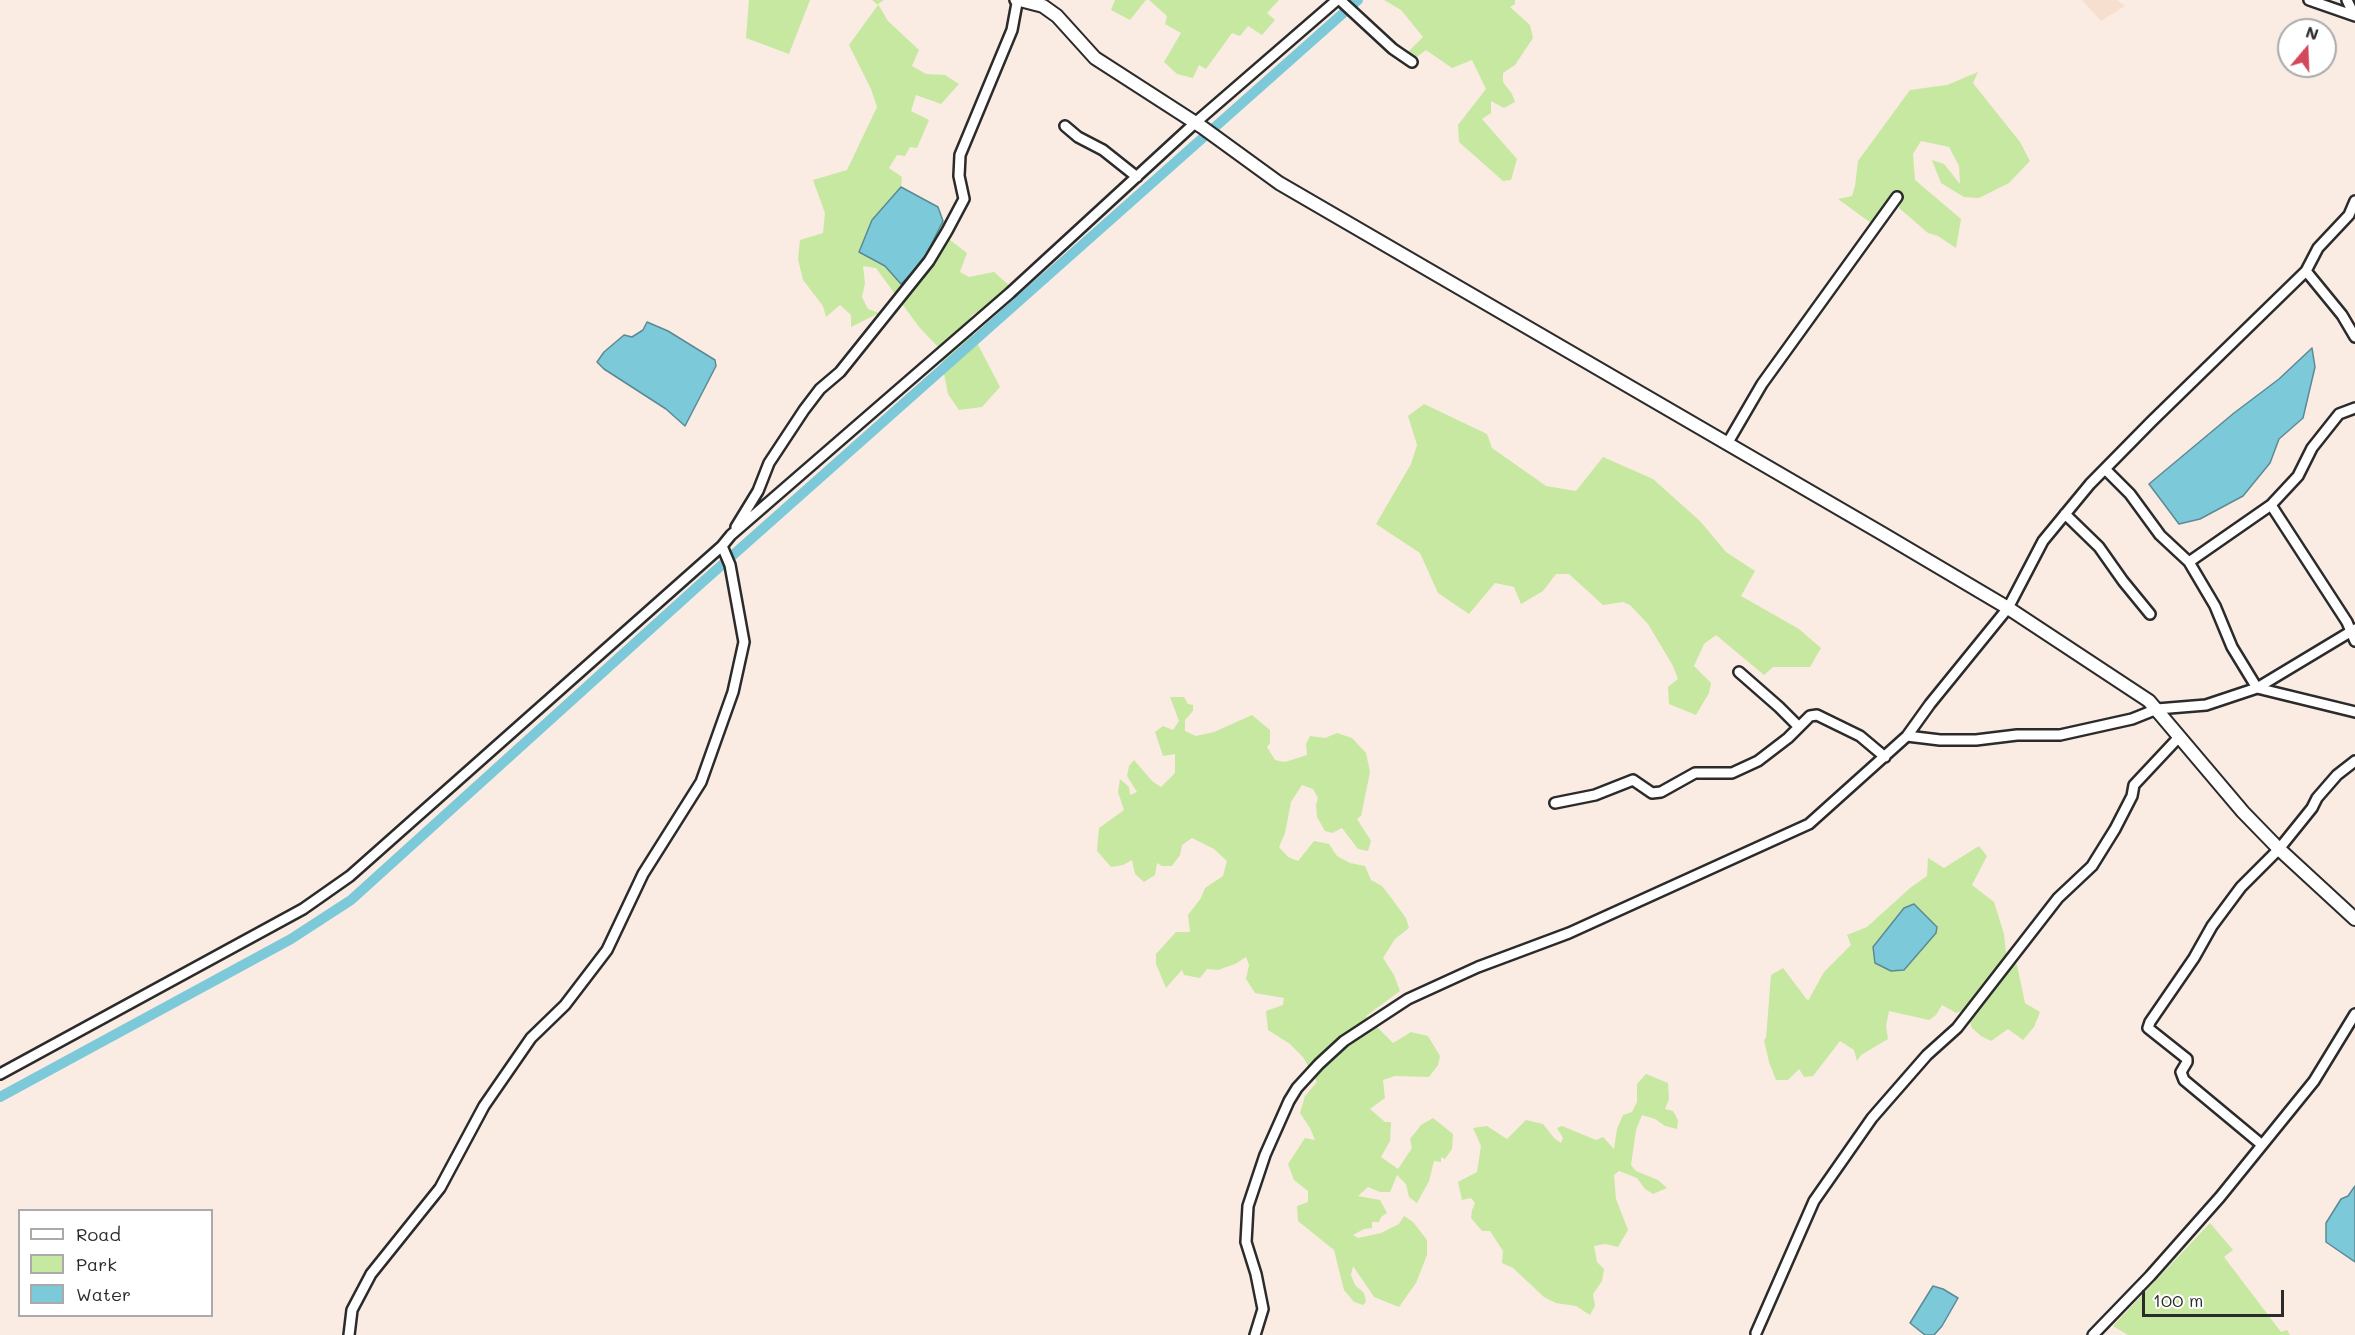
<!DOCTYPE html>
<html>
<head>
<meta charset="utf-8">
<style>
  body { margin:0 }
  #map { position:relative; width:2355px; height:1335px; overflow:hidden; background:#faece2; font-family:Mali,sans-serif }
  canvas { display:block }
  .legend { position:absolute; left:18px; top:1209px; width:195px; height:108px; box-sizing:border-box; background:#fff; border:2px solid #aaa; margin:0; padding:8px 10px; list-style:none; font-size:18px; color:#2b2b2b }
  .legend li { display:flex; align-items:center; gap:12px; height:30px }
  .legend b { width:30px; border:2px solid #aaa }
  .north { position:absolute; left:2277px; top:18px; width:60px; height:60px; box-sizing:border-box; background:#fff; border:2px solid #aaa; border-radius:50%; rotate:19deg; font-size:16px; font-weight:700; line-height:24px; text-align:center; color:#2b2b2b }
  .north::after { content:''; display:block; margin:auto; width:21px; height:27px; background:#d1495b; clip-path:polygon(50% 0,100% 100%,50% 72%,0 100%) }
  .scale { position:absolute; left:2142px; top:1290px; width:142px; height:27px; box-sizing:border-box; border:3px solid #2b2b2b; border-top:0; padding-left:8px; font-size:18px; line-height:21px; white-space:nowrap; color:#2b2b2b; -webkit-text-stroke:4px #fff; paint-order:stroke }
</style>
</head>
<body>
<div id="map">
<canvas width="2355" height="1335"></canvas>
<ul class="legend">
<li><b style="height:8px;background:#fff"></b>Road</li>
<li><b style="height:16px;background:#c6e8a1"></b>Park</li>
<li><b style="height:16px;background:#7cc9da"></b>Water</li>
</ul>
<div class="north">N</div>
<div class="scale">100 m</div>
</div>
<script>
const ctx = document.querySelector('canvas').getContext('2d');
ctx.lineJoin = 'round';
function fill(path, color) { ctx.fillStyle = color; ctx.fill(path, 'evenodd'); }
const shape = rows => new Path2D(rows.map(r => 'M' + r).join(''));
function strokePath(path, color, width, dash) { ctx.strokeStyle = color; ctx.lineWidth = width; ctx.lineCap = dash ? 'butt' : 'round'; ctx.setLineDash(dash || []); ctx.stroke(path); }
fill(shape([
  [2082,0,2117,0,2125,6,2101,21]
]), '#f6dfce');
fill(shape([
  [749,0,810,0,789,54,746,38],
  [872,0,884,0,878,4,888,21,919,50,912,66,926,74,945,75,959,84,941,104,916,95,911,111,929,120,917,148,910,147,905,156,897,155,889,168,902,177,901,187,872,220,859,251,885,266,922,263,943,221,951,234,950,240,967,253,960,272,969,277,994,272,1011,287,998,300,972,315,970,319,971,331,1000,387,982,407,959,410,948,394,939,348,919,327,876,268,863,266,865,283,862,297,868,309,879,313,851,327,851,315,840,305,826,317,823,306,803,280,798,259,800,240,823,233,825,213,813,180,847,170,877,107,871,89,849,45,878,5],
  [1115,0,1146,0,1130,20,1111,10],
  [1149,0,1279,0,1267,13,1275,20,1262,35,1248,26,1240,36,1232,33,1206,69,1199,65,1193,78,1177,74,1164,62,1181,33,1165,24,1167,16],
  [1384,0,1515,0,1515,4,1510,7,1530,25,1533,38,1515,65,1503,73,1503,82,1512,94,1515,102,1504,108,1491,101,1491,113,1482,119,1517,159,1511,180,1503,181,1459,142,1458,125,1486,89,1472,60,1452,68,1426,50,1414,59,1407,53,1423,37,1401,10],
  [1978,72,1973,83,2020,142,2030,161,2009,183,1979,198,1964,197,1941,183,1932,160,1944,164,1960,184,1959,166,1949,147,1921,141,1913,154,1915,180,1961,219,1956,248,1938,236,1928,233,1899,208,1902,199,1896,194,1871,223,1838,199,1852,196,1855,186,1858,161,1910,90,1947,85],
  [1424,404,1487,434,1492,448,1546,486,1576,491,1603,457,1653,479,1700,521,1726,552,1755,571,1741,596,1799,629,1821,648,1810,667,1773,667,1764,675,1716,635,1704,644,1694,666,1711,683,1709,693,1696,715,1669,704,1668,687,1678,679,1673,666,1648,624,1630,605,1623,602,1603,605,1569,574,1556,574,1543,591,1521,604,1514,587,1495,583,1469,614,1438,593,1420,553,1376,524,1411,464,1417,445,1408,416],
  [1170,697,1184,697,1188,704,1193,705,1193,711,1185,720,1185,731,1196,736,1214,732,1252,715,1270,730,1270,743,1267,747,1275,760,1285,762,1307,755,1306,744,1310,736,1325,738,1337,733,1352,738,1366,753,1370,772,1361,816,1357,819,1371,841,1368,851,1358,849,1342,828,1332,833,1325,831,1317,817,1316,805,1318,798,1313,789,1302,785,1291,802,1285,833,1279,847,1288,857,1298,861,1314,841,1329,844,1337,856,1350,863,1365,866,1371,880,1382,886,1392,899,1406,918,1409,928,1395,939,1383,958,1394,975,1400,991,1366,1016,1393,1043,1411,1032,1428,1036,1440,1056,1438,1065,1429,1077,1395,1076,1383,1080,1385,1098,1370,1109,1385,1122,1391,1122,1390,1141,1381,1157,1398,1169,1412,1148,1410,1139,1421,1125,1433,1118,1453,1134,1452,1149,1445,1159,1441,1157,1441,1162,1434,1161,1429,1181,1417,1203,1409,1197,1406,1184,1397,1175,1390,1192,1380,1192,1368,1187,1358,1196,1380,1200,1387,1213,1381,1217,1379,1222,1372,1222,1372,1228,1364,1229,1353,1235,1358,1238,1381,1233,1399,1224,1404,1216,1413,1222,1427,1240,1427,1255,1416,1283,1399,1307,1374,1297,1353,1266,1351,1275,1355,1285,1364,1293,1366,1302,1363,1305,1354,1302,1344,1290,1334,1250,1298,1221,1297,1206,1308,1202,1308,1191,1294,1180,1288,1164,1305,1138,1315,1140,1310,1128,1300,1113,1305,1096,1317,1082,1303,1057,1290,1044,1268,1030,1266,1011,1283,1005,1284,998,1255,993,1246,979,1249,965,1246,957,1235,964,1218,970,1207,969,1200,978,1184,975,1182,970,1166,988,1156,964,1156,954,1176,932,1190,932,1188,915,1201,898,1205,888,1223,876,1227,861,1214,849,1192,838,1182,845,1180,855,1172,866,1162,866,1157,863,1155,875,1144,882,1135,874,1132,860,1123,865,1111,867,1097,851,1099,828,1124,810,1118,792,1120,779,1129,787,1130,795,1137,792,1127,776,1129,766,1134,760,1152,781,1161,787,1175,773,1175,754,1163,756,1155,732,1163,726,1173,730,1179,721],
  [1979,846,1987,856,1972,885,1994,902,2004,934,2006,953,2017,965,2025,1003,2040,1012,2034,1027,2023,1040,2008,1029,1991,1041,1981,1036,1972,1028,1966,1009,1956,1013,1942,1005,1936,1015,1929,1020,1889,1011,1886,1026,1888,1039,1861,1055,1857,1061,1854,1050,1840,1041,1813,1076,1804,1077,1799,1069,1788,1080,1776,1080,1769,1062,1764,1040,1766,1038,1771,975,1783,968,1808,1001,1824,972,1851,945,1847,935,1867,927,1910,888,1927,876,1928,858,1944,868],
  [1646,1074,1668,1083,1669,1099,1665,1109,1673,1111,1678,1120,1677,1129,1665,1126,1655,1119,1642,1115,1636,1130,1631,1165,1636,1171,1658,1180,1667,1188,1653,1194,1645,1189,1637,1178,1619,1171,1614,1175,1616,1199,1628,1230,1618,1247,1605,1244,1594,1246,1597,1262,1604,1269,1602,1281,1593,1294,1595,1306,1590,1315,1576,1306,1556,1303,1544,1297,1513,1268,1502,1263,1503,1251,1490,1231,1482,1231,1471,1218,1472,1210,1475,1203,1471,1198,1462,1200,1458,1182,1477,1172,1481,1146,1473,1128,1487,1126,1507,1139,1526,1120,1543,1124,1555,1139,1561,1143,1563,1138,1557,1128,1562,1126,1596,1140,1603,1137,1614,1149,1617,1129,1623,1115,1632,1112,1637,1102,1637,1084],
  [2210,1223,2233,1250,2224,1257,2281,1332,2287,1330,2290,1335,2128,1335,2113,1326]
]), '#c6e8a1');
const water = shape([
  [901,187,938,207,943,221,922,263,901,284,885,266,859,252,872,220,901,187],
  [647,322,668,331,715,360,716,366,685,426,666,409,604,369,597,362,604,352,624,335,632,337,643,330,647,322],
  [2312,348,2315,367,2303,418,2279,439,2270,463,2243,496,2200,519,2179,524,2149,484,2234,413,2279,379,2312,348],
  [1914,904,1937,927,1936,933,1904,970,1891,971,1875,963,1873,947,1904,908,1914,904],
  [2355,1186,2355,1262,2326,1242,2326,1223,2341,1199,2348,1196,2355,1186],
  [1933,1286,1943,1289,1958,1298,1942,1326,1934,1335,1925,1335,1910,1323,1933,1286]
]);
fill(water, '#7cc9da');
strokePath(water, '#5c8a94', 1.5);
strokePath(shape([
  [0,1097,291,939,351,900,697,587,1358,0]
]), '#7cc9da', 10);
const street = shape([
  [1340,0,1393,49,1412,62],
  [2309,0,2355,16],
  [2347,0,2354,15],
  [1065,126,1078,137,1103,150,1137,177],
  [2306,271,2342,315,2355,337],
  [1727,444,1762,384,1897,197],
  [2106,470,2130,494,2160,535,2189,562,2215,606,2232,647,2257,688,2355,629],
  [2271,505,2347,622,2355,641],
  [2065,514,2099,547,2123,581,2150,614],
  [736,527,758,491,769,463,804,410,820,389,840,372,929,261,947,231,964,199,959,176,960,155,1012,30,1017,3,1015,0],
  [2189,562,2271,505,2298,476,2312,448,2339,414,2355,408],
  [1739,672,1779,707,1799,727],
  [1907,736,1940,740,1976,740,2017,735,2060,735,2132,719,2157,709,2206,705,2257,688,2355,712],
  [1555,803,1595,795,1633,780,1652,793,1661,792,1695,773,1732,773,1758,761,1788,738,1810,716,1817,715,1860,736,1885,757],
  [0,1074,303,909,350,876,722,546,731,535,1010,293,1195,123,1337,0],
  [2261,1144,2184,1080,2181,1072,2187,1062,2187,1059,2148,1028,2150,1022,2194,958,2212,926,2241,887,2279,849,2312,808,2317,798,2337,775,2355,761],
  [1756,1333,1814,1201,1872,1118,1927,1055,1957,1028,2058,898,2092,866,2115,829,2132,796,2134,785,2179,737],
  [349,1335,352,1310,371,1274,440,1188,484,1106,531,1038,565,1005,607,950,643,874,701,782,733,692,744,642,730,565,722,546],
  [1255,1335,1263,1309,1256,1274,1246,1242,1248,1206,1265,1155,1289,1101,1297,1088,1319,1064,1344,1041,1408,999,1478,967,1569,933,1809,824,1907,736,1930,704,2008,608,2043,541,2090,484,2152,421,2306,271,2318,248,2349,215,2355,201],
  [2093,1335,2150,1276,2220,1197,2314,1081,2355,1014]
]);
const secondary = shape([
  [1020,0,1043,6,1057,16,1095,58,1202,127,1279,183,1883,534,2008,608,2149,701,2243,812,2279,849,2355,919]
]);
strokePath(street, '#2b2b2b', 14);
strokePath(secondary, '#2b2b2b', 16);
strokePath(street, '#fff', 9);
strokePath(secondary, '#fff', 12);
</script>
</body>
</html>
